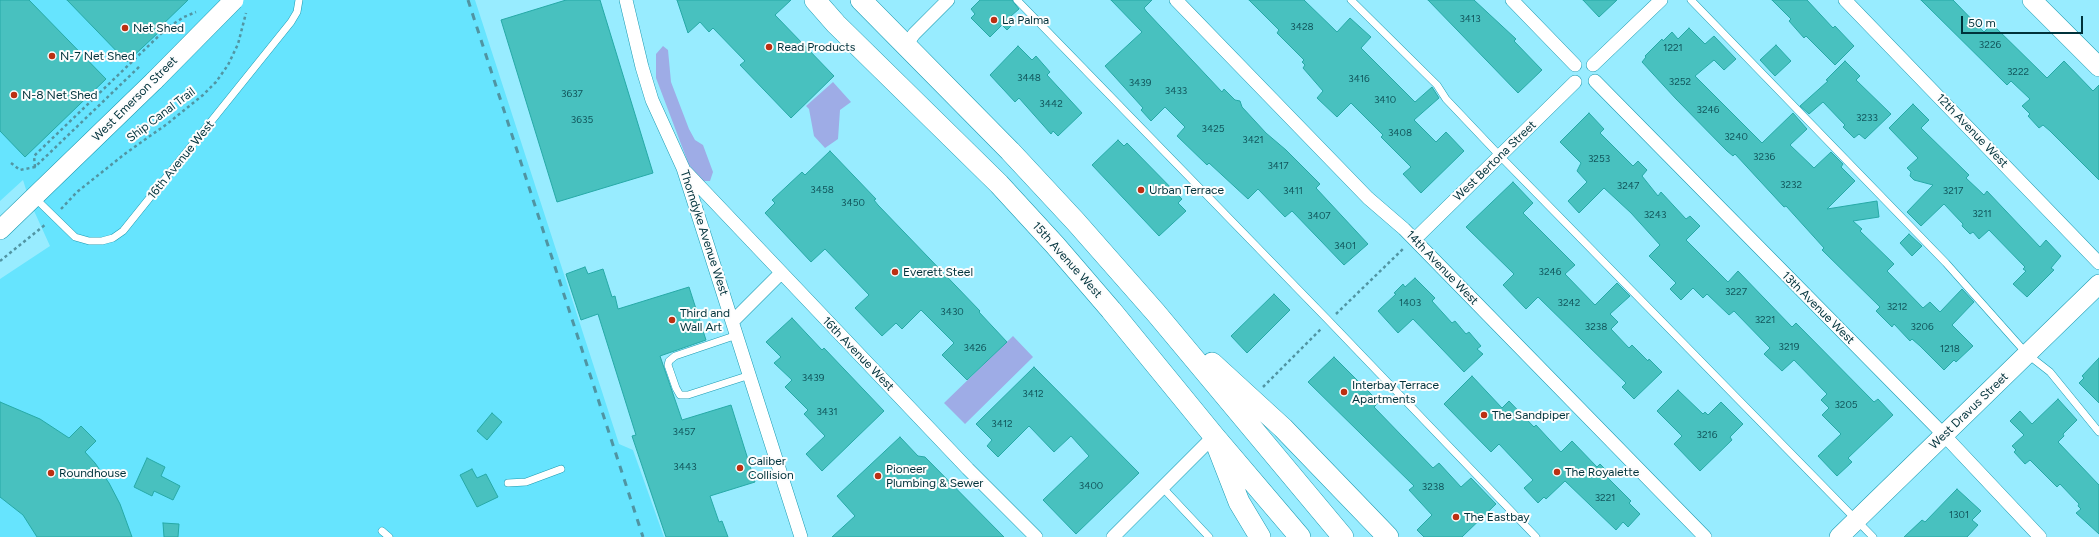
<!DOCTYPE html>
<html>
<head>
<meta charset="utf-8">
<style>
  body { margin:0 }
  #map { position:relative; width:2099px; height:537px; overflow:hidden; background:#98ecff; font-family:Figtree,sans-serif }
  canvas { display:block }
  .scale { position:absolute; left:1961px; top:16px; width:122px; height:18px; box-sizing:border-box; border:2px solid #00323b; border-top:0; padding-left:5px; font-size:12px; line-height:14px; white-space:nowrap; color:#00323b; -webkit-text-stroke:3px #fdfdfd; paint-order:stroke }
</style>
</head>
<body>
<div id="map">
<canvas width="2099" height="537"></canvas>
<div class="scale">50 m</div>
</div>
<script>
const ctx = document.querySelector('canvas').getContext('2d');
ctx.lineJoin = 'round';
function fill(path, color) { ctx.fillStyle = color; ctx.fill(path, 'evenodd'); }
const shape = rows => new Path2D(rows.map(r => 'M' + r).join(''));
function strokePath(path, color, width, dash) { ctx.strokeStyle = color; ctx.lineWidth = width; ctx.lineCap = dash ? 'butt' : 'round'; ctx.setLineDash(dash || []); ctx.stroke(path); }
function drawText(font, color, halo, rows, align = 'center') {
  ctx.font = font + ' Figtree,sans-serif'; ctx.lineWidth = 4; ctx.setLineDash([]); ctx.textBaseline = 'middle'; ctx.strokeStyle = halo; ctx.fillStyle = color; for (const [text, x, y, turn = 0] of rows) {
    ctx.save(); ctx.translate(x, y); ctx.rotate((+turn || 0) * Math.PI / 180); ctx.textAlign = isNaN(turn) ? turn : align; if (halo) ctx.strokeText(text, 0, 0); ctx.fillText(text, 0, 0); ctx.restore();
  }
}
fill(shape([
  [0,0,475,0,619,444,633,450,664,537,0,537,0,279,50,246,30,202,23,180,0,201]
]), '#66e4fe');
fill(shape([
  [663,46,668,50,671,82,689,129,695,140,703,145,713,172,710,181,703,181,689,165,656,78,656,54],
  [833,82,851,102,840,110,838,139,825,148,814,136,809,109,806,106],
  [1013,336,1033,357,965,424,944,403]
]), '#9eace6');
const building = shape([
  [0,0,29,0,106,79,25,157,0,131,0,0],
  [67,0,188,0,157,30,159,32,127,62,67,0],
  [566,0,600,0,653,173,557,202,501,20,566,0],
  [677,0,791,0,775,15,834,76,791,118,740,65,745,61,713,28,709,32,700,22,688,33,677,0],
  [980,0,1012,0,1019,9,1011,16,1016,21,1007,30,1002,25,990,37,971,18,975,14,971,9,980,0],
  [1111,0,1152,0,1144,8,1146,11,1222,92,1224,89,1235,100,1240,101,1242,107,1266,133,1286,150,1320,184,1316,188,1368,244,1344,265,1292,211,1285,217,1258,189,1248,199,1209,163,1207,165,1177,136,1185,127,1165,107,1151,121,1141,110,1143,108,1105,66,1142,32,1111,0],
  [1249,0,1304,0,1337,32,1350,18,1371,37,1361,48,1415,102,1432,87,1439,98,1414,120,1436,142,1446,132,1464,151,1421,193,1403,174,1411,167,1381,137,1383,135,1351,103,1337,117,1317,98,1323,91,1303,68,1305,65,1302,62,1304,60,1277,33,1279,30,1249,0],
  [1428,0,1474,0,1516,39,1514,41,1542,70,1518,93,1428,0],
  [1583,0,1617,0,1599,17,1583,0],
  [1772,0,1807,0,1833,28,1835,26,1854,46,1835,65,1806,36,1804,38,1789,21,1791,19,1772,0],
  [1921,0,1953,0,1984,32,1992,24,2047,78,2064,61,2093,91,2099,85,2099,180,2050,131,2043,125,2039,128,2028,116,2030,114,2022,106,2030,99,2011,81,2007,85,1921,0],
  [1689,28,1705,44,1714,36,1736,59,1724,70,1714,60,1695,76,1762,143,1793,113,1807,129,1790,145,1814,168,1831,152,1843,164,1841,167,1855,181,1827,209,1877,201,1879,217,1853,221,1862,229,1860,231,1894,264,1887,271,1923,308,1930,302,1940,312,1962,289,1974,302,1952,325,1973,346,1956,362,1954,360,1944,370,1920,346,1912,339,1910,341,1894,324,1892,327,1876,311,1880,307,1822,250,1824,248,1786,206,1784,207,1735,154,1733,156,1727,151,1676,99,1642,62,1646,57,1645,56,1662,39,1663,41,1672,32,1678,39,1689,28],
  [1776,45,1791,61,1775,76,1760,60,1776,45],
  [1018,46,1032,60,1036,56,1050,72,1047,75,1082,113,1058,136,1053,131,1051,134,1019,98,1015,102,990,75,1018,46],
  [1845,61,1860,76,1856,80,1891,114,1865,139,1859,134,1854,138,1843,127,1845,125,1823,102,1809,114,1800,106,1828,81,1826,80,1845,61],
  [1913,104,1929,120,1921,128,1969,175,1966,178,1984,195,1987,191,2040,247,2046,240,2061,256,2051,268,2054,270,2027,297,2013,284,2026,271,2023,269,2025,267,1989,230,1979,239,1973,232,1970,234,1962,226,1963,224,1944,204,1921,226,1907,212,1933,185,1914,180,1910,176,1911,172,1907,168,1918,158,1889,128,1913,104],
  [1589,113,1604,129,1600,133,1633,166,1638,161,1647,170,1642,176,1658,196,1661,192,1686,219,1690,216,1700,226,1686,240,1728,282,1738,271,1792,327,1796,323,1874,402,1878,399,1893,415,1848,458,1852,462,1837,476,1818,456,1841,434,1822,415,1829,408,1821,400,1827,394,1794,360,1782,371,1764,354,1770,348,1734,311,1729,315,1707,294,1703,298,1693,288,1681,300,1670,289,1676,283,1649,256,1660,245,1631,213,1604,188,1579,213,1568,201,1587,182,1577,171,1581,163,1560,142,1589,113],
  [1118,140,1124,146,1127,143,1182,199,1178,203,1186,211,1159,236,1092,165,1118,140],
  [830,151,876,199,874,200,878,205,980,311,979,312,1007,342,967,380,942,355,954,343,921,310,902,329,896,323,882,336,855,308,869,295,825,249,811,262,765,213,775,203,772,200,802,172,805,175,830,151],
  [1513,182,1533,203,1523,213,1575,265,1565,274,1595,305,1617,283,1630,296,1610,314,1618,322,1611,329,1629,348,1632,345,1648,361,1649,359,1662,372,1634,399,1622,387,1626,383,1538,297,1526,309,1503,285,1514,274,1466,227,1513,182],
  [1909,234,1922,246,1912,256,1900,243,1909,234],
  [585,267,588,274,603,269,612,297,615,296,618,309,689,287,706,340,660,356,682,420,731,405,755,482,710,496,719,522,722,521,728,537,666,537,632,436,636,435,598,314,581,320,566,274,585,267],
  [1415,278,1435,298,1432,301,1452,323,1455,321,1466,334,1469,332,1481,346,1477,349,1483,354,1464,372,1413,319,1398,333,1378,311,1396,294,1394,293,1403,284,1405,287,1415,278],
  [1274,294,1290,310,1247,353,1231,336,1274,294],
  [792,318,822,350,824,348,884,411,822,471,806,454,825,436,804,414,808,410,785,387,792,380,774,363,781,357,766,342,792,318],
  [1334,357,1379,402,1374,407,1433,468,1439,463,1461,487,1471,478,1496,504,1462,537,1424,537,1417,530,1432,515,1409,490,1414,486,1308,382,1334,357],
  [2099,358,2099,403,2079,383,2084,378,2082,376,2099,358],
  [1034,367,1139,473,1076,534,1043,500,1089,456,1071,436,1054,452,1029,426,998,457,987,446,992,440,976,424,1034,367],
  [1472,376,1502,408,1509,401,1534,427,1536,425,1561,452,1572,441,1597,467,1600,464,1609,473,1606,476,1631,501,1629,503,1640,514,1628,527,1623,522,1616,530,1565,481,1546,499,1544,497,1538,503,1524,488,1533,480,1499,444,1491,452,1444,404,1472,376],
  [1678,390,1703,414,1705,412,1708,415,1721,402,1743,424,1730,437,1732,440,1700,471,1674,444,1682,436,1657,411,1678,390],
  [2058,399,2077,420,2063,434,2064,436,2058,442,2099,485,2099,534,2076,513,2081,509,2078,506,2079,504,2060,484,2057,487,2030,460,2025,464,2014,452,2016,450,2012,446,2024,435,2010,421,2020,411,2032,424,2058,399],
  [0,402,40,419,69,438,81,426,96,441,85,452,95,463,109,483,120,504,132,537,37,537,23,515,0,497,0,402],
  [492,413,502,422,487,440,477,431,492,413],
  [900,437,918,456,925,457,1004,537,832,537,855,516,837,496,900,437],
  [147,458,165,467,161,476,180,486,173,500,154,491,152,496,134,487,147,458],
  [472,469,477,478,486,474,498,497,477,507,460,475,472,469],
  [1957,489,1981,511,1972,520,1978,525,1967,537,1904,537,1922,520,1925,522,1957,489],
  [163,523,179,524,178,537,164,537,163,523]
]);
fill(building, '#48c1bf');
strokePath(building, '#26a9a7', 1);
const lane = shape([
  [1017,0,1329,321,1536,537],
  [1351,0,1437,85,1446,99,1500,156,1873,537],
  [1691,0,1946,263,2027,354,2050,372,2099,432],
  [35,198,75,237,89,241,102,241,113,238,123,231,291,22,297,12,299,0],
  [737,335,675,356,669,361,668,365,676,388,680,395,688,395,750,375],
  [508,483,526,482,561,469],
  [1163,488,1209,537],
  [382,531,389,537]
]);
const street = shape([
  [626,0,642,67,652,100,683,168,801,537],
  [1176,0,1368,198,1404,229,1705,537],
  [1512,0,1575,65],
  [1845,0,2099,263],
  [906,45,914,34,948,0],
  [1593,65,1661,0],
  [1595,81,1944,435,2040,537],
  [686,172,968,469,1036,537],
  [1415,239,1575,82],
  [733,321,781,273],
  [1113,537,1214,436]
]);
const secondary = shape([
  [2032,0,2099,67],
  [0,230,155,80],
  [1839,537,2099,284]
]);
const primary = shape([
  [815,0,836,24,999,184,1055,245,1111,310,1214,436,1300,537],
  [861,0,1010,151,1076,222,1156,313,1343,537],
  [1212,363,1283,428,1388,537],
  [1218,448,1239,502,1260,537]
]);
strokePath(lane, '#1c9bb2', 8);
strokePath(street, '#1c9bb2', 14);
strokePath(secondary, '#1c9bb2', 20);
strokePath(primary, '#1c9bb2', 22);
strokePath(shape([
  [11,163,20,170,35,167,140,66],
  [35,167,34,156,167,28,184,17,196,12],
  [61,209,77,192,126,153,167,124,203,95,216,82,228,65,238,44,246,13],
  [0,261,46,224],
  [1336,314,1404,248],
  [1263,387,1322,328]
]), '#5195a3', 2.5, [3, 3]);
strokePath(lane, '#fff', 7);
strokePath(street, '#fff', 13);
strokePath(secondary, '#fff', 19);
strokePath(primary, '#fff', 21);
strokePath(shape([
  [468,0,643,537]
]), '#5094a2', 3, [7, 7]);
const secondaryBridge = shape([
  [155,80,234,0]
]);
strokePath(secondaryBridge, '#1c9bb2', 20, []);
strokePath(secondaryBridge, '#fff', 19);
for (const [x, y, r, color] of [
  [994,20,4,"#bb3012"],
  [125,28,4,"#bb3012"],
  [769,47,4,"#bb3012"],
  [52,56,4,"#bb3012"],
  [14,95,4,"#bb3012"],
  [1141,190,4,"#bb3012"],
  [895,272,4,"#bb3012"],
  [672,320,4,"#bb3012"],
  [1344,392,4,"#bb3012"],
  [1484,415,4,"#bb3012"],
  [740,468,4,"#bb3012"],
  [1557,472,4,"#bb3012"],
  [51,473,4,"#bb3012"],
  [878,476,4,"#bb3012"],
  [1456,517,4,"#bb3012"]
]) { const dot = new Path2D(); dot.arc(x, y, r, 0, 2 * Math.PI); ctx.fillStyle = color; ctx.fill(dot); strokePath(dot, '#fdfdfd', 1.5); }
drawText('10px', '#12565c', null, [
  ["3413",1470,19],
  ["3428",1302,27],
  ["3226",1990,45],
  ["1221",1673,48],
  ["3222",2018,72],
  ["3448",1029,78],
  ["3416",1359,79],
  ["3252",1680,82],
  ["3439",1140,83],
  ["3433",1176,91],
  ["3637",572,94],
  ["3410",1385,100],
  ["3442",1051,104],
  ["3246",1708,110],
  ["3233",1867,118],
  ["3635",582,120],
  ["3425",1213,129],
  ["3408",1400,133],
  ["3240",1736,137],
  ["3421",1253,140],
  ["3236",1764,157],
  ["3253",1599,159],
  ["3417",1278,166],
  ["3232",1791,185],
  ["3247",1628,186],
  ["3458",822,190],
  ["3411",1293,191],
  ["3217",1953,191],
  ["3450",853,203],
  ["3211",1982,214],
  ["3243",1655,215],
  ["3407",1319,216],
  ["3401",1345,246],
  ["3246",1550,272],
  ["3227",1736,292],
  ["1403",1410,303],
  ["3242",1569,303],
  ["3212",1897,307],
  ["3430",952,312],
  ["3221",1765,320],
  ["3238",1596,327],
  ["3206",1922,327],
  ["3219",1789,347],
  ["3426",975,348],
  ["1218",1950,349],
  ["3439",813,378],
  ["3412",1033,394],
  ["3205",1846,405],
  ["3431",827,412],
  ["3412",1002,424],
  ["3457",684,432],
  ["3216",1707,435],
  ["3443",685,467],
  ["3400",1091,486],
  ["3238",1433,487],
  ["3221",1605,498],
  ["1301",1959,515]
]);
drawText('12px', '#00323b', '#fdfdfd', [
  ["La Palma",1002,20],
  ["Net Shed",133,28],
  ["Read Products",777,47],
  ["N-7 Net Shed",60,56],
  ["N-8 Net Shed",22,95],
  ["Urban Terrace",1149,190],
  ["Everett Steel",903,272],
  ["Third and",680,313],
  ["Wall Art",680,327],
  ["Interbay Terrace",1352,385],
  ["Apartments",1352,399],
  ["The Sandpiper",1492,415],
  ["Caliber",748,461],
  ["Collision",748,475],
  ["Pioneer",886,469],
  ["Plumbing & Sewer",886,483],
  ["The Royalette",1565,472],
  ["Roundhouse",59,473],
  ["The Eastbay",1464,517]
], 'left');
drawText('12px', '#00323b', '#fdfdfd', [
  ["West Emerson Street",135,99,-45],
  ["Ship Canal Trail",161,115,-37],
  ["12th Avenue West",1972,131,46],
  ["16th Avenue West",181,160,-51],
  ["West Bertona Street",1495,161,-44],
  ["Thorndyke Avenue West",704,233,72],
  ["15th Avenue West",1067,260,48],
  ["14th Avenue West",1442,268,46],
  ["13th Avenue West",1818,308,45],
  ["16th Avenue West",858,354,46],
  ["West Dravus Street",1969,411,-44]
]);
</script>
</body>
</html>
